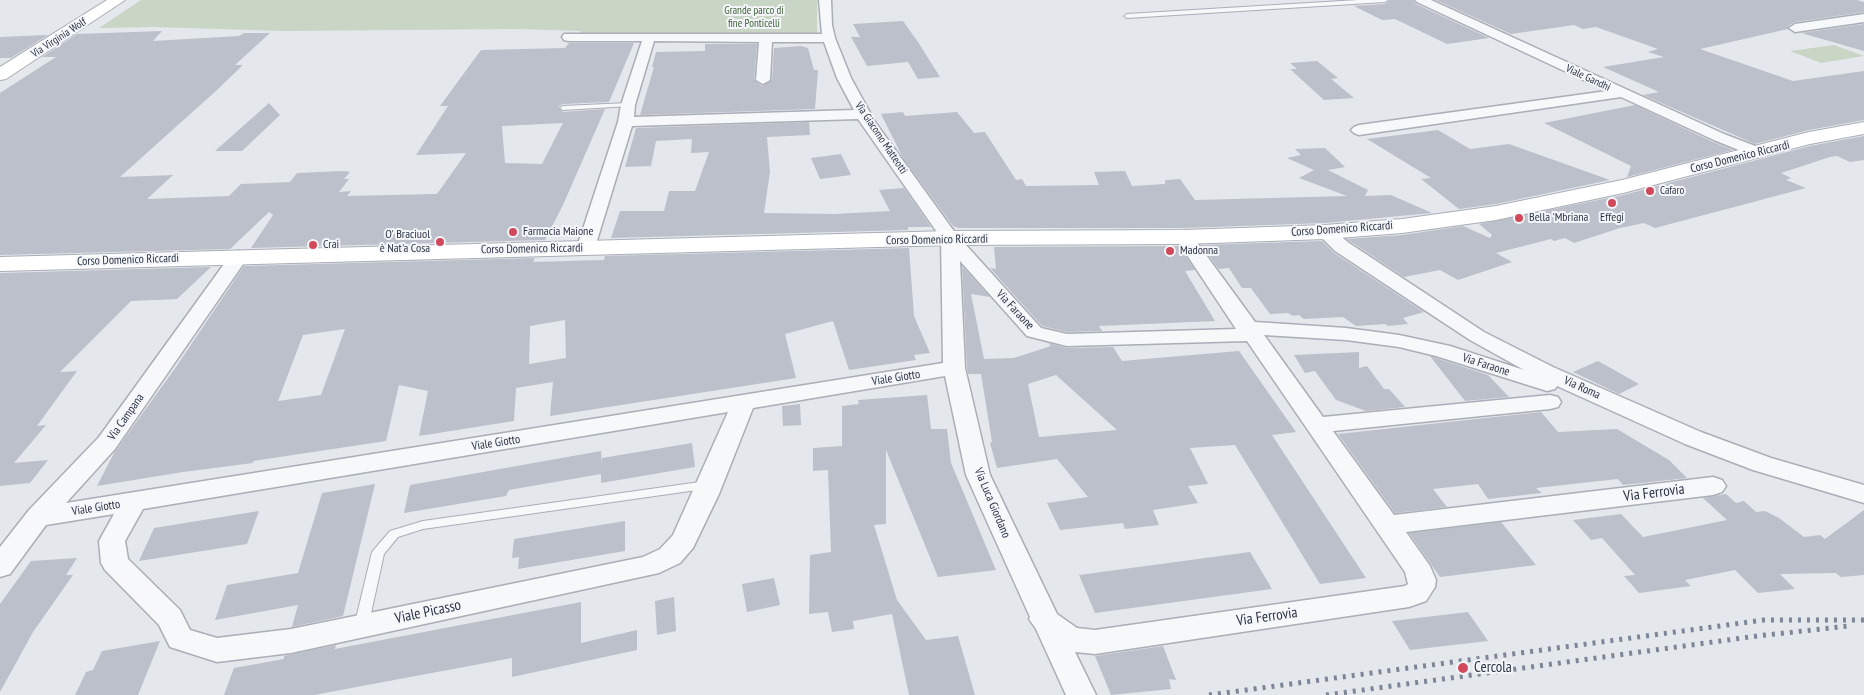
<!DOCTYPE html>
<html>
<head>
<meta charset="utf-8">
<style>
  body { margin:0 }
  canvas { display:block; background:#e4e7ec }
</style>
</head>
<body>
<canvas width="1864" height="695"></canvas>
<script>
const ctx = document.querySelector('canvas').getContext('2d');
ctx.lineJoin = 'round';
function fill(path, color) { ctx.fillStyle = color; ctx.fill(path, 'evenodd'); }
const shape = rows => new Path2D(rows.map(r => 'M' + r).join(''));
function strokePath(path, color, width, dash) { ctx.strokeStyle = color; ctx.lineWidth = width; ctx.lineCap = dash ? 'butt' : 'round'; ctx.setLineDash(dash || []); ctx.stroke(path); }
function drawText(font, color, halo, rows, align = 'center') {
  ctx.font = font + ' "PT Sans Narrow",sans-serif'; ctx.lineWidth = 4; ctx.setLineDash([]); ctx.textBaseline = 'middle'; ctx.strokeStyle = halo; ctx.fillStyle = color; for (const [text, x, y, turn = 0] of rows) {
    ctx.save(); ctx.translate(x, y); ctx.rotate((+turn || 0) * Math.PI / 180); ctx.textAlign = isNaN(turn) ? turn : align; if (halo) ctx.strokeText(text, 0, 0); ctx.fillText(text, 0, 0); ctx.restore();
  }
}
fill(shape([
  [141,0,817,0,817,37,579,35,581,31,518,29,283,31,154,27,99,28],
  [1834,45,1864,56,1821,63,1790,51]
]), '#c9d6c5');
fill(shape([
  [1390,0,1413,0,1416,4,1489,38,1447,44,1395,19,1382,20,1354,6,1385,4],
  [1436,0,1857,0,1864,2,1864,12,1795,22,1788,26,1788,29,1700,49,1793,81,1864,71,1864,120,1809,130,1755,144,1643,95,1659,92,1603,67,1664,57,1648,52,1658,49,1596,27,1583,29,1574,25,1511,34],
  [903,21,918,42,940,77,918,79,908,62,867,66,851,37,860,37,853,24],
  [1864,24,1864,51,1801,33],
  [162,31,153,41,239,36,244,33,270,33,235,65,243,65,217,90,120,177,173,175,147,199,229,196,241,184,290,182,297,173,343,171,350,172,344,179,349,179,339,192,351,191,347,196,437,194,466,153,416,155,448,106,440,106,481,50,565,48,569,43,634,43,609,102,563,104,558,107,563,112,605,109,563,205,545,240,251,248,273,215,269,212,230,249,0,255,0,93,56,57,42,57,77,34],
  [563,123,542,164,505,163,502,126],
  [48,35,11,58,0,58,0,37],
  [705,44,757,44,754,80,762,86,772,80,774,48,801,46,808,48,814,70,818,70,815,109,640,115,654,67,652,67,656,52,705,51],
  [1317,61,1338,78,1331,79,1354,98,1324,100,1290,69,1297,69,1290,63],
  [269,103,280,115,242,151,215,151],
  [1635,105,1713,142,1733,150,1627,177,1631,166,1544,123],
  [903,112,905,116,957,112,974,133,985,132,1016,180,1022,179,1026,186,1099,185,1094,172,1125,171,1132,186,1165,184,1165,180,1180,179,1195,200,1347,196,1299,178,1314,170,1287,158,1301,155,1295,149,1325,148,1345,167,1328,170,1368,190,1365,196,1391,195,1432,213,1325,223,1184,228,959,228,953,226,903,158,881,114],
  [809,122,810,135,767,137,770,172,764,213,835,214,890,211,879,190,904,188,931,227,908,227,908,230,611,238,620,211,664,211,669,191,695,191,709,152,691,153,692,139,656,141,651,166,625,167,636,128],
  [1438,130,1470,149,1509,144,1610,180,1496,204,1459,209,1421,179,1431,178,1367,139],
  [1864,136,1864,160,1850,162,1837,156,1830,157,1781,173,1791,178,1786,180,1806,188,1655,228,1644,223,1620,228,1574,243,1565,238,1554,241,1551,239,1496,253,1512,262,1458,280,1440,270,1404,277,1347,239,1402,235,1463,226,1490,238,1492,235,1479,224,1623,195,1810,146],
  [841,154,851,175,820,179,811,158],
  [1322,241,1334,253,1424,312,1403,318,1408,324,1388,326,1385,324,1356,326,1343,317,1304,319,1299,315,1293,316,1288,313,1270,314,1251,288,1242,288,1229,268,1219,269,1201,245],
  [1179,246,1195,270,1185,271,1215,321,1099,326,1102,331,1067,332,1042,326,990,268,996,269,994,247],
  [909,248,914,316,930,353,914,355,916,360,849,370,833,321,785,334,796,378,550,416,553,382,516,388,514,421,419,436,428,391,399,385,386,441,253,461,253,463,183,472,97,486,114,453,176,367,244,266,535,258,533,262,604,260,605,256],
  [565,320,566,358,529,364,530,326],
  [345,329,321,395,278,401,303,335],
  [962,266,990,297,971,294,984,359,1014,358,1051,346,1048,343,1067,348,1113,347,1122,361,1239,351,1296,432,1272,435,1366,578,1320,584,1235,445,1190,448,1208,484,1188,486,1198,503,1153,510,1159,525,1125,529,1123,523,1060,530,1047,503,1088,497,1057,459,997,468,990,443,992,442,981,374,968,374,967,368],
  [1056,375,1117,430,1039,437,1028,384],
  [211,267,177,299,131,301,60,372,77,371,37,426,46,425,14,463,48,460,30,483,0,486,0,273],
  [1359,352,1359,368,1367,366,1384,389,1389,389,1405,407,1366,411,1336,400,1315,371,1305,373,1294,355],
  [1430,356,1488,375,1509,397,1465,401],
  [1598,361,1639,384,1619,394,1573,372],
  [927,395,931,429,947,429,951,463,996,570,938,577,886,450,886,524,874,525,897,600,926,640,958,636,975,695,909,695,892,614,853,621,854,629,832,632,828,612,809,614,810,555,831,552,828,470,813,471,813,448,842,446,842,406,859,404,858,400],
  [800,404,801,425,783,426,782,406],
  [1541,412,1558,432,1617,429,1669,460,1687,478,1623,485,1618,479,1536,488,1542,493,1488,499,1478,484,1433,489,1447,507,1395,513,1338,434],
  [692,443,695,467,601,483,601,474,509,490,506,496,404,513,410,485,601,451,602,467,602,458],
  [375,484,343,616,292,627,298,605,215,620,227,585,298,573,322,493],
  [1726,494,1736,503,1744,501,1756,512,1765,511,1779,518,1804,537,1820,535,1825,539,1864,510,1864,575,1841,577,1836,573,1780,574,1795,589,1758,593,1735,570,1685,580,1691,586,1639,593,1624,576,1635,575,1602,538,1591,540,1573,520,1621,514,1643,537,1727,520,1703,498],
  [259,511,247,544,139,561,154,528],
  [625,521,625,551,518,569,519,557,512,558,514,539],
  [1501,522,1536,565,1440,577,1409,533],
  [1250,552,1272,589,1095,613,1079,575],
  [77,558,66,575,73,575,33,632,0,692,0,604,31,561],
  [774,578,780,605,747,612,742,584],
  [674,597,676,631,657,635,655,601],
  [581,602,581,643,637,630,637,650,512,677,512,658,314,695,224,695,234,668,284,659,284,656,336,645,335,649],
  [1468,612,1488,641,1410,650,1392,621],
  [160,641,138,695,75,695,86,672,93,670,102,651],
  [1163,646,1176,680,1169,679,1171,689,1111,695,1095,656]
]), '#bbc0ca');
const lane = shape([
  [1358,0,1388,0,1385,2,1127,18,1124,16,1127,14,1358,0],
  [628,103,630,104,630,106,563,110,560,108,563,106,628,103],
  [707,481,711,482,713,485,711,488,423,529,398,537,384,554,368,627,366,631,361,632,356,631,354,627,372,552,390,531,423,521,707,481]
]);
const street = shape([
  [819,0,831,0,832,25,835,38,851,78,875,122,956,234,1041,328,1067,334,1236,329,1175,237,1178,233,1184,232,1190,233,1255,322,1346,328,1399,335,1450,346,1524,370,1470,340,1335,251,1316,232,1319,228,1325,227,1331,228,1349,243,1484,332,1553,367,1701,432,1771,458,1864,485,1864,503,1753,470,1685,444,1557,386,1555,389,1547,391,1436,356,1399,347,1346,340,1264,335,1323,417,1550,395,1558,397,1561,402,1558,407,1550,409,1333,431,1394,515,1713,477,1722,480,1726,486,1722,492,1713,495,1406,532,1430,566,1436,580,1435,587,1426,601,1409,607,1095,654,1075,652,1096,695,1066,695,1036,629,1029,619,1030,617,966,475,945,376,753,408,719,494,693,548,680,563,659,573,291,653,217,662,170,647,159,625,105,570,101,563,99,541,114,514,46,525,10,574,0,577,0,547,29,510,99,437,232,253,239,251,246,253,248,257,115,449,66,503,943,363,941,238,858,119,632,126,595,247,593,251,586,253,579,251,577,247,618,122,621,105,642,41,568,41,564,40,562,37,564,34,822,34,819,0],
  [654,41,759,42,756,80,763,84,770,80,772,42,824,42,837,78,854,110,634,117,635,105,654,41],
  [960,261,1027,336,1067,346,1247,341,1405,572,1408,584,1405,586,1095,630,1077,628,1057,614,990,475,965,368,960,261],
  [728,412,673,535,660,549,643,557,291,629,217,638,190,630,180,610,128,559,125,541,143,509,728,412],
  [1415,0,1431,0,1724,134,1763,149,1765,152,1763,155,1757,157,1751,155,1714,140,1621,97,1359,135,1354,133,1351,130,1354,127,1359,125,1607,91,1417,2,1415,0],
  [1864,14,1864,22,1795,32,1789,28,1795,24,1864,14]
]);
const secondary = shape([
  [107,0,125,0,6,79,0,80,0,67,107,0],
  [1864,122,1864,134,1810,144,1623,193,1496,220,1402,233,1325,239,1184,244,950,245,0,271,0,257,950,231,1184,230,1325,225,1402,219,1496,206,1622,180,1809,132,1864,122]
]);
strokePath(lane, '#a9aeb7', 2);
strokePath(street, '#a9aeb7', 3);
strokePath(secondary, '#a9aeb7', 2);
fill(lane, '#f7f8fa');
fill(street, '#f7f8fa');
fill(secondary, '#fff');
strokePath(shape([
  [1209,695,1764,620,1864,620],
  [1326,695,1757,636,1849,626]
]), '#7d8696', 5, [3, 6]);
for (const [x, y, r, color] of [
  [1650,191,5,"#d1495b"],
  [1612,203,5,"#d1495b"],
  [1519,218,5,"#d1495b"],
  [513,232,5,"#d1495b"],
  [440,242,5,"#d1495b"],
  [313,245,5,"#d1495b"],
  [1170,251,5,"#d1495b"],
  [1463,668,6,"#d1495b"]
]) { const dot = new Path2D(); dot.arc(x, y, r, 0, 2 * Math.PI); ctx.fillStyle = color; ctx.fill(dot); strokePath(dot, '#f4f6f9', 2); }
drawText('11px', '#3f6138', '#f4f6f9', [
  ["Grande parco di",754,11],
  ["fine Ponticelli",754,24]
]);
drawText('11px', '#2b3445', '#f4f6f9', [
  ["Via Virginia Wolf",59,38,-33],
  ["Viale Gandhi",1588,78,25],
  ["Via Giacomo Matteotti",881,138,56]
]);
drawText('11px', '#2b3445', '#f4f6f9', [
  ["Cafaro",1660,191]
], 'left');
drawText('12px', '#2b3445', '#f4f6f9', [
  ["Corso Domenico Riccardi",1740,157,-14],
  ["Corso Domenico Riccardi",1342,229,-4],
  ["Corso Domenico Riccardi",937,240,-1],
  ["Corso Domenico Riccardi",532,249,-1],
  ["Corso Domenico Riccardi",128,260,-2],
  ["Via Faraone",1015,310,47],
  ["Via Faraone",1486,365,18],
  ["Viale Giotto",896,378,-9],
  ["Via Roma",1582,388,24],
  ["Via Campana",126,417,-55],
  ["Viale Giotto",496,443,-9],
  ["Via Luca Giordano",992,503,67],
  ["Viale Giotto",96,508,-9]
]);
drawText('12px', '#2b3445', '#f4f6f9', [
  ["Bella 'Mbriana",1529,218],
  ["Effegi",1612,218,"center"],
  ["Farmacia Maione",523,232],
  ["O' Braciuol",430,235,"right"],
  ["è Nat'a Cosa",430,249,"right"],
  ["Crai",323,245],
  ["Madonna",1180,251]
], 'left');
drawText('15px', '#2b3445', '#f4f6f9', [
  ["Via Ferrovia",1654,493,-7],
  ["Viale Picasso",428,612,-12],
  ["Via Ferrovia",1267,617,-8]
]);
drawText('15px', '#2b3445', '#f4f6f9', [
  ["Cercola",1474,668]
], 'left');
</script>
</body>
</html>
